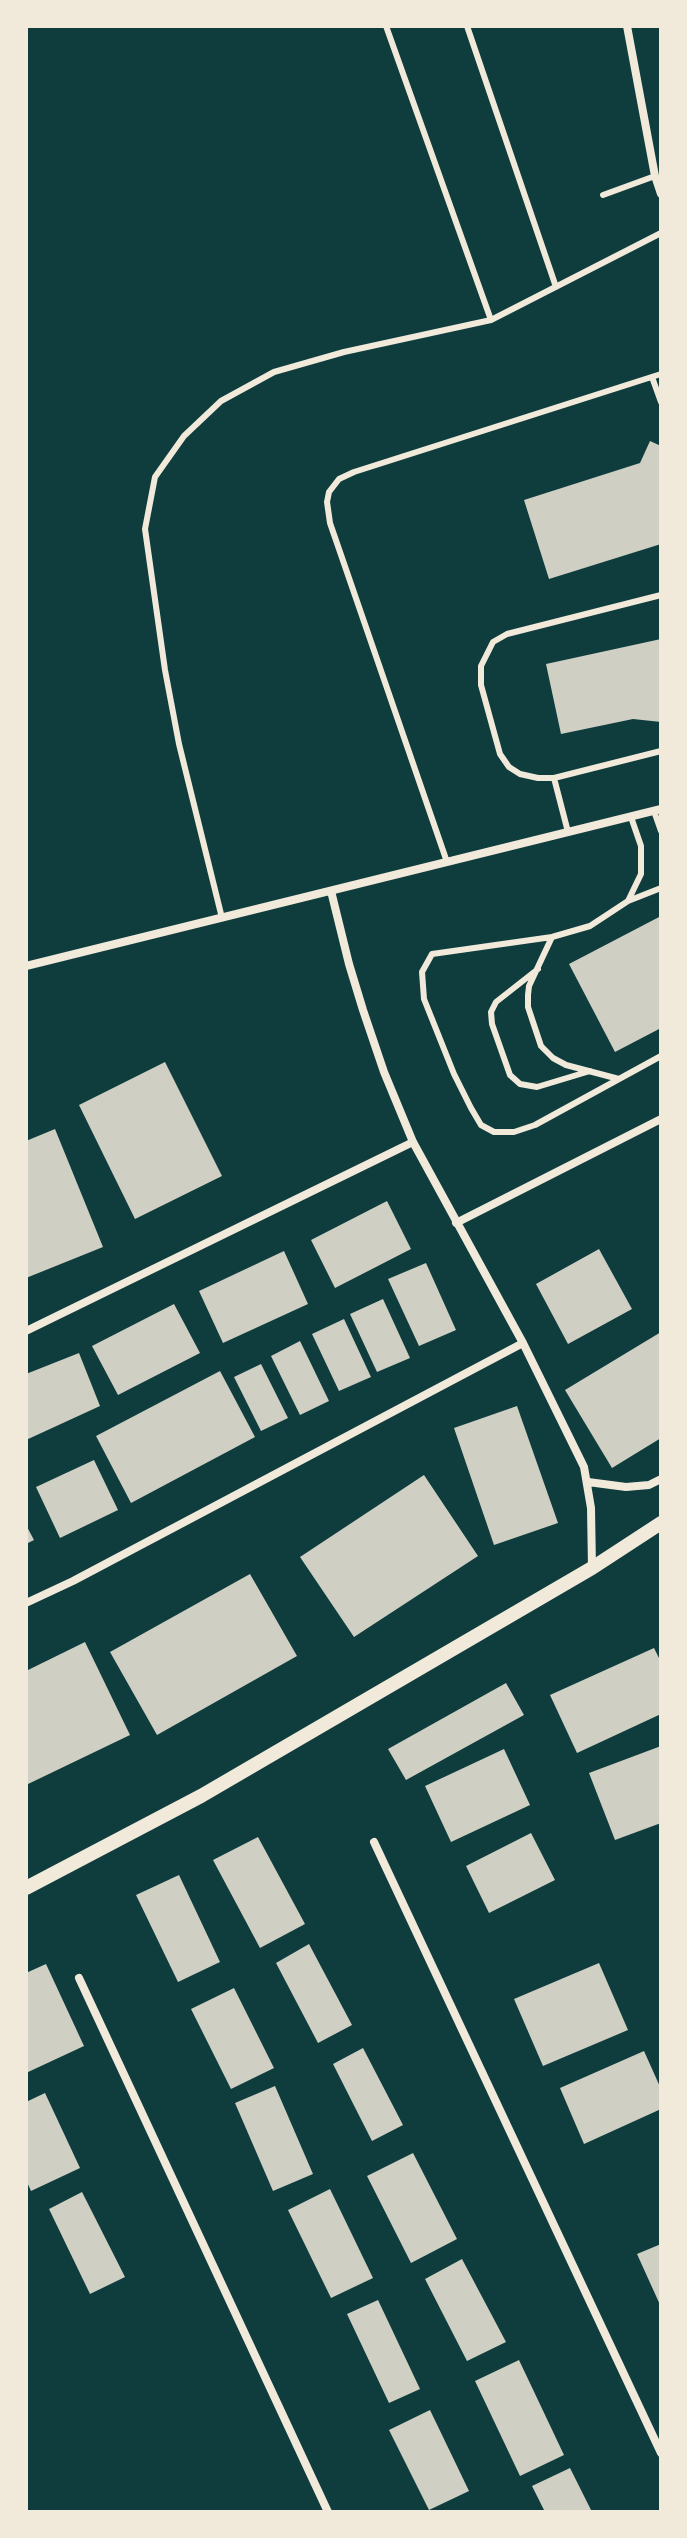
<!DOCTYPE html>
<html>
<head>
<meta charset="utf-8">
<style>
  body { margin:0 }
  #map { position:relative; width:687px; height:2538px; overflow:hidden; background:#0f3d3e; font-family:Poppins,sans-serif }
  canvas { display:block }
  .frame { position:absolute; inset:0; border:28px solid #f1e9da; pointer-events:none }
</style>
</head>
<body>
<div id="map">
<canvas width="687" height="2538"></canvas>
<div class="frame"></div>
</div>
<script>
const ctx = document.querySelector('canvas').getContext('2d');
ctx.lineJoin = 'round';
function fill(path, color) { ctx.fillStyle = color; ctx.fill(path, 'evenodd'); }
const shape = rows => new Path2D(rows.map(r => 'M' + r).join(''));
function strokePath(path, color, width, dash) { ctx.strokeStyle = color; ctx.lineWidth = width; ctx.lineCap = dash ? 'butt' : 'round'; ctx.setLineDash(dash || []); ctx.stroke(path); }
fill(shape([
  [650,441,661,446,661,544,549,579,524,500,640,463],
  [661,639,661,722,633,719,561,734,546,664],
  [661,916,661,1028,615,1052,569,964],
  [165,1062,222,1176,135,1219,79,1105],
  [55,1129,103,1247,26,1278,26,1141],
  [387,1201,411,1249,335,1288,311,1240],
  [599,1249,632,1309,568,1344,536,1284],
  [284,1251,308,1304,223,1343,199,1291],
  [426,1263,456,1330,419,1346,388,1279],
  [383,1299,410,1358,377,1372,350,1314],
  [174,1304,200,1353,118,1395,92,1346],
  [344,1319,371,1377,339,1391,312,1334],
  [661,1332,661,1438,612,1468,565,1390],
  [300,1341,329,1401,300,1415,271,1356],
  [79,1353,100,1406,26,1440,26,1374],
  [261,1364,288,1418,261,1431,234,1377],
  [220,1371,255,1437,131,1503,96,1436],
  [517,1406,558,1523,494,1545,454,1428],
  [94,1460,118,1510,60,1538,36,1487],
  [424,1475,478,1556,354,1637,300,1557],
  [26,1525,34,1540,26,1544],
  [250,1574,297,1656,157,1735,110,1652],
  [85,1642,130,1735,26,1785,26,1671],
  [654,1648,661,1662,661,1714,577,1753,550,1695],
  [506,1683,524,1715,406,1780,388,1749],
  [661,1746,661,1823,615,1840,589,1773],
  [504,1749,530,1805,451,1842,425,1786],
  [531,1833,555,1880,489,1913,466,1866],
  [258,1837,305,1924,260,1948,213,1860],
  [179,1875,220,1962,178,1982,136,1895],
  [309,1944,352,2025,318,2043,276,1963],
  [599,1963,628,2030,543,2066,514,1999],
  [46,1964,84,2046,26,2073,26,1973],
  [234,1988,274,2068,231,2089,191,2009],
  [363,2048,403,2125,372,2141,333,2064],
  [644,2051,661,2089,661,2109,584,2144,560,2088],
  [275,2086,313,2174,273,2191,235,2103],
  [45,2093,80,2168,31,2191,26,2180,26,2102],
  [413,2153,457,2239,411,2263,367,2176],
  [330,2189,373,2278,331,2298,288,2210],
  [82,2192,125,2277,90,2294,49,2209],
  [661,2244,661,2307,637,2254],
  [462,2259,506,2342,467,2361,425,2279],
  [378,2300,420,2389,389,2403,347,2314],
  [519,2360,564,2455,520,2476,475,2381],
  [430,2410,469,2491,429,2510,389,2430],
  [570,2468,592,2512,545,2512,532,2486]
]), '#cfcfc3');
strokePath(shape([
  [386,26,491,320],
  [467,26,556,287],
  [603,195,655,176],
  [652,377,661,402],
  [661,595,507,634,493,642,481,666,481,685,500,754,509,767,520,774,538,778,554,778,661,751],
  [554,778,568,832],
  [654,811,661,831],
  [631,817,641,846,641,874,628,901,590,926,552,937,432,954,422,972,424,999,454,1074,471,1108,481,1125,494,1132,514,1132,535,1125,661,1056],
  [447,862,330,523,327,502,329,492,339,479,354,472,661,374],
  [628,901,661,888],
  [222,918,179,744,165,670,145,529,155,477,184,436,221,401,274,372,344,352,491,320,661,233],
  [552,937,529,986,528,995,528,1007,541,1046,553,1058,566,1065,619,1079],
  [538,969,496,1002,491,1012,492,1024,510,1075,520,1084,537,1087,590,1071]
]), '#f1e9da', 6);
strokePath(shape([
  [627,26,655,176,661,194],
  [331,891,349,964,363,1010,384,1072,413,1142,523,1343,584,1467,591,1508,592,1568],
  [26,966,661,809],
  [456,1223,661,1119],
  [26,1331,413,1142],
  [588,1482,626,1487,649,1485,661,1479],
  [26,1603,73,1581,523,1343],
  [374,1842,661,2453],
  [79,1978,328,2512]
]), '#f1e9da', 8);
strokePath(shape([
  [26,1888,201,1796,592,1568,661,1523]
]), '#f1e9da', 14);
</script>
</body>
</html>
